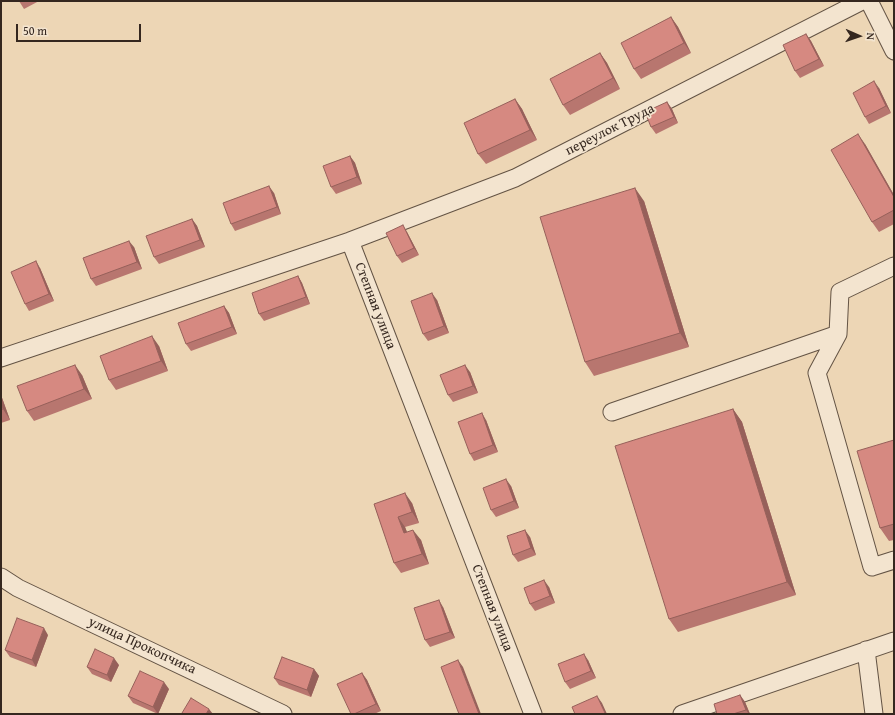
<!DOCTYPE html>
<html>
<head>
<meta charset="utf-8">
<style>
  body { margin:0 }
  #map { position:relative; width:895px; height:715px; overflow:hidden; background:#edd6b5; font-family:"Gentium Book Plus",serif }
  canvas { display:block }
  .frame { position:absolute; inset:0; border:2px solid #35271f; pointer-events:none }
  .north { position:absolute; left:839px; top:16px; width:40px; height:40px; -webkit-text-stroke:3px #f3e4cf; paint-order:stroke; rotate:92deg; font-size:11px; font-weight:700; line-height:16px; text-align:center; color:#35271f }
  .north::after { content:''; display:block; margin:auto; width:14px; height:18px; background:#35271f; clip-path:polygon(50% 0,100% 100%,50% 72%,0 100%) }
  .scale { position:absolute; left:16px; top:24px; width:125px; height:18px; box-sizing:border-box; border:2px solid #35271f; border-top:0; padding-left:5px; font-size:12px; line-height:14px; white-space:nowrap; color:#35271f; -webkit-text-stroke:3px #f3e4cf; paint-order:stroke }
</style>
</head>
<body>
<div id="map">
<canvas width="895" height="715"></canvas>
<div class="frame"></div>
<div class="north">N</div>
<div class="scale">50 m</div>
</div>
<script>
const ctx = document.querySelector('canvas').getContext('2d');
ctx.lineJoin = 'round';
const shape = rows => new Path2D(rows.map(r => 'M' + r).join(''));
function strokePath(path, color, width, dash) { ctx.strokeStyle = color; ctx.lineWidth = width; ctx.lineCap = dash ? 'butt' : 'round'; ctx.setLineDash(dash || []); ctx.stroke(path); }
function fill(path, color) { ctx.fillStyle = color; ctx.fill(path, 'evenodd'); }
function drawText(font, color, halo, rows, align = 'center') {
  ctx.font = font + ' "Gentium Book Plus",serif'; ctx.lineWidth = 3.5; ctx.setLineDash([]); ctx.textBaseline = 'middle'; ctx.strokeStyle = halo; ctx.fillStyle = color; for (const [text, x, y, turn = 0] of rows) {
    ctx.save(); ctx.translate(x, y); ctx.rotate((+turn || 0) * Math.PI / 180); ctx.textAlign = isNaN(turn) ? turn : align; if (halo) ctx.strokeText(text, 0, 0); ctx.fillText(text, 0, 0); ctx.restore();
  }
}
const minor = shape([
  [869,1,894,51],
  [350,241,515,178,862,1],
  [894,266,840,292,838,334,817,373,872,567,894,560],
  [1,358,350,241,533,714],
  [612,412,838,334],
  [1,577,18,588,283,714],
  [866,650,874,714],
  [682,714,894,641]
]);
strokePath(minor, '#635344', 19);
strokePath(minor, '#f3e4cf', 17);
fill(shape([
  [19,1,39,1,24,9],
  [671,17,678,27,691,53,641,79,634,69],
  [806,34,811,41,824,66,800,78,795,71],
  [600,53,607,63,620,89,570,115,563,105],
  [879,88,891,113,869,124,865,117],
  [515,99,522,109,537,140,486,164,478,154],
  [667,102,672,109,678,123,656,134,651,127],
  [865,144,894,195,894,224,879,232,872,222],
  [350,156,355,163,362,184,336,194,331,187],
  [274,193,281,214,235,231,231,224],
  [644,201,689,347,594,376,585,362],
  [192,219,197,226,205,247,159,264,154,257],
  [407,232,419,255,402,263,397,256],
  [134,247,142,269,96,286,91,279],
  [40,268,54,301,29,311,25,304],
  [298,276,302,283,310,304,264,321,259,314],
  [437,300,449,333,428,341,423,334],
  [224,306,229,313,237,334,191,351,186,344],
  [159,346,168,371,116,390,109,380],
  [470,372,478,393,453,402,448,395],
  [82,375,92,399,34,421,27,411],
  [1,395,10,420,1,423],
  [733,409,742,422,796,595,678,632,669,619],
  [486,420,498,452,474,461,470,454],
  [894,440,894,540,889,541,880,528],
  [511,486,519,508,496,517,491,510],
  [412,503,419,523,405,527,407,532,421,540,429,564,401,573,394,563,374,504],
  [530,537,536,555,518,562,513,555],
  [549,587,555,603,535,611,530,604],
  [443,607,455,638,430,647,425,640],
  [48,635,36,667,10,657,5,650],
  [588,660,596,678,570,689,565,682],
  [119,665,111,682,92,674,87,667],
  [314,669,319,676,311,697,279,685,274,678],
  [362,673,367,680,381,711,374,714,351,714],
  [169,689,158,714,133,703,128,696],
  [740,695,745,702,750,714,717,714]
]), '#b8766f');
fill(shape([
  [671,17,678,27,691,53,684,43],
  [806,34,811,41,824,66,819,59],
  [600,53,607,63,620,89,613,78],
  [874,81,879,88,891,113,886,106],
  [515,99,522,109,537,140,530,130],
  [667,102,672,109,678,123,674,117],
  [858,134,865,144,894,195,894,197],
  [350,156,355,163,362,184,357,177],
  [269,186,274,193,281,214,277,207],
  [635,188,644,201,689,347,680,333],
  [192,219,197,226,205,247,200,240],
  [403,225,407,232,419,255,414,248],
  [129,241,134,247,142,269,137,262],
  [36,261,40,268,54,301,49,294],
  [298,276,302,283,310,304,306,297],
  [432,293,437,300,449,333,444,326],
  [224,306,229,313,237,334,232,327],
  [152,336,159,346,168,371,161,361],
  [75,365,82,375,92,399,84,389],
  [465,365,470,372,478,393,473,386],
  [1,395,10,420,3,409,1,404],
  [733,409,742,422,796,595,787,582],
  [482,413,486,420,498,452,493,445],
  [506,479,511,486,519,508,514,501],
  [405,493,412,503,419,523,412,512],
  [398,517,405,527,411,543,404,533],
  [413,530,421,540,429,564,422,554],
  [525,530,530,537,536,555,531,548],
  [544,580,549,587,555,603,550,596],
  [439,600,443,607,455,638,450,632],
  [44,628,48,635,36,667,32,660],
  [584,654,588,660,596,678,591,671],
  [114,658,119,665,111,682,107,675],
  [458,660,463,667,481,714,479,714],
  [314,669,319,676,311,697,307,690],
  [362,673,367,680,381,711,376,704],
  [164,682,169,689,158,714,153,707],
  [740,695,745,702,750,714,749,714,746,710],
  [597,696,602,703,607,714,605,714,605,713],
  [209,709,213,714,206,714]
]), '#96605a');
const building = shape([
  [671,17,684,43,634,69,621,43,671,17],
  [806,34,819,59,795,71,783,45,806,34],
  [600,53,613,78,563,105,550,79,600,53],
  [874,81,886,106,865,117,853,93,874,81],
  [515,99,530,130,478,154,464,123,515,99],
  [667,102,674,117,651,127,645,112,667,102],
  [858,134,894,197,894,210,872,222,831,150,858,134],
  [350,156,357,177,331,187,323,166,350,156],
  [269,186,277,207,231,224,223,203,269,186],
  [635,188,680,333,585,362,540,217,635,188],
  [192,219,200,240,154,257,146,236,192,219],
  [403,225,414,248,397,256,386,233,403,225],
  [129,241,137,262,91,279,83,258,129,241],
  [36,261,49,294,25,304,11,272,36,261],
  [298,276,306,297,259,314,252,293,298,276],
  [432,293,444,326,423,334,411,301,432,293],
  [224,306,232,327,186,344,178,323,224,306],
  [152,336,161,361,109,380,100,356,152,336],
  [75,365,84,389,27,411,17,386,75,365],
  [465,365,473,386,448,395,440,375,465,365],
  [1,404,3,409,1,410,1,404],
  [733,409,787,582,669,619,615,446,733,409],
  [482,413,493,445,470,454,458,422,482,413],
  [894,440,894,524,880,528,857,451,894,440],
  [506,479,514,501,491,510,483,488,506,479],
  [405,493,412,512,398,517,404,533,413,530,422,554,394,563,374,504,405,493],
  [525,530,531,548,513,555,507,536,525,530],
  [544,580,550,596,530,604,524,588,544,580],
  [439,600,450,632,425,640,414,608,439,600],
  [17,618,44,628,32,660,5,650,17,618],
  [95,649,114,658,107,675,87,667,95,649],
  [584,654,591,671,565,682,558,664,584,654],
  [282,657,314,669,307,690,274,678,282,657],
  [458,660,479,714,459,714,441,667,458,660],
  [140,671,164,682,153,707,128,696,140,671],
  [362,673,376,704,354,714,351,714,337,684,362,673],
  [740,695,746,710,733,714,717,714,714,704,740,695],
  [597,696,605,713,603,714,575,714,572,707,597,696],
  [191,698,209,709,206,714,183,714,182,713,191,698]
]);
fill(building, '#d68981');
strokePath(building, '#96605a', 1);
drawText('14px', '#35271f', '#f3e4cf', [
  ["переулок Труда",610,130,-27],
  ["Степная улица",375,306,69],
  ["Степная улица",492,608,69],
  ["улица Прокопчика",142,646,25]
]);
</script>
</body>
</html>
